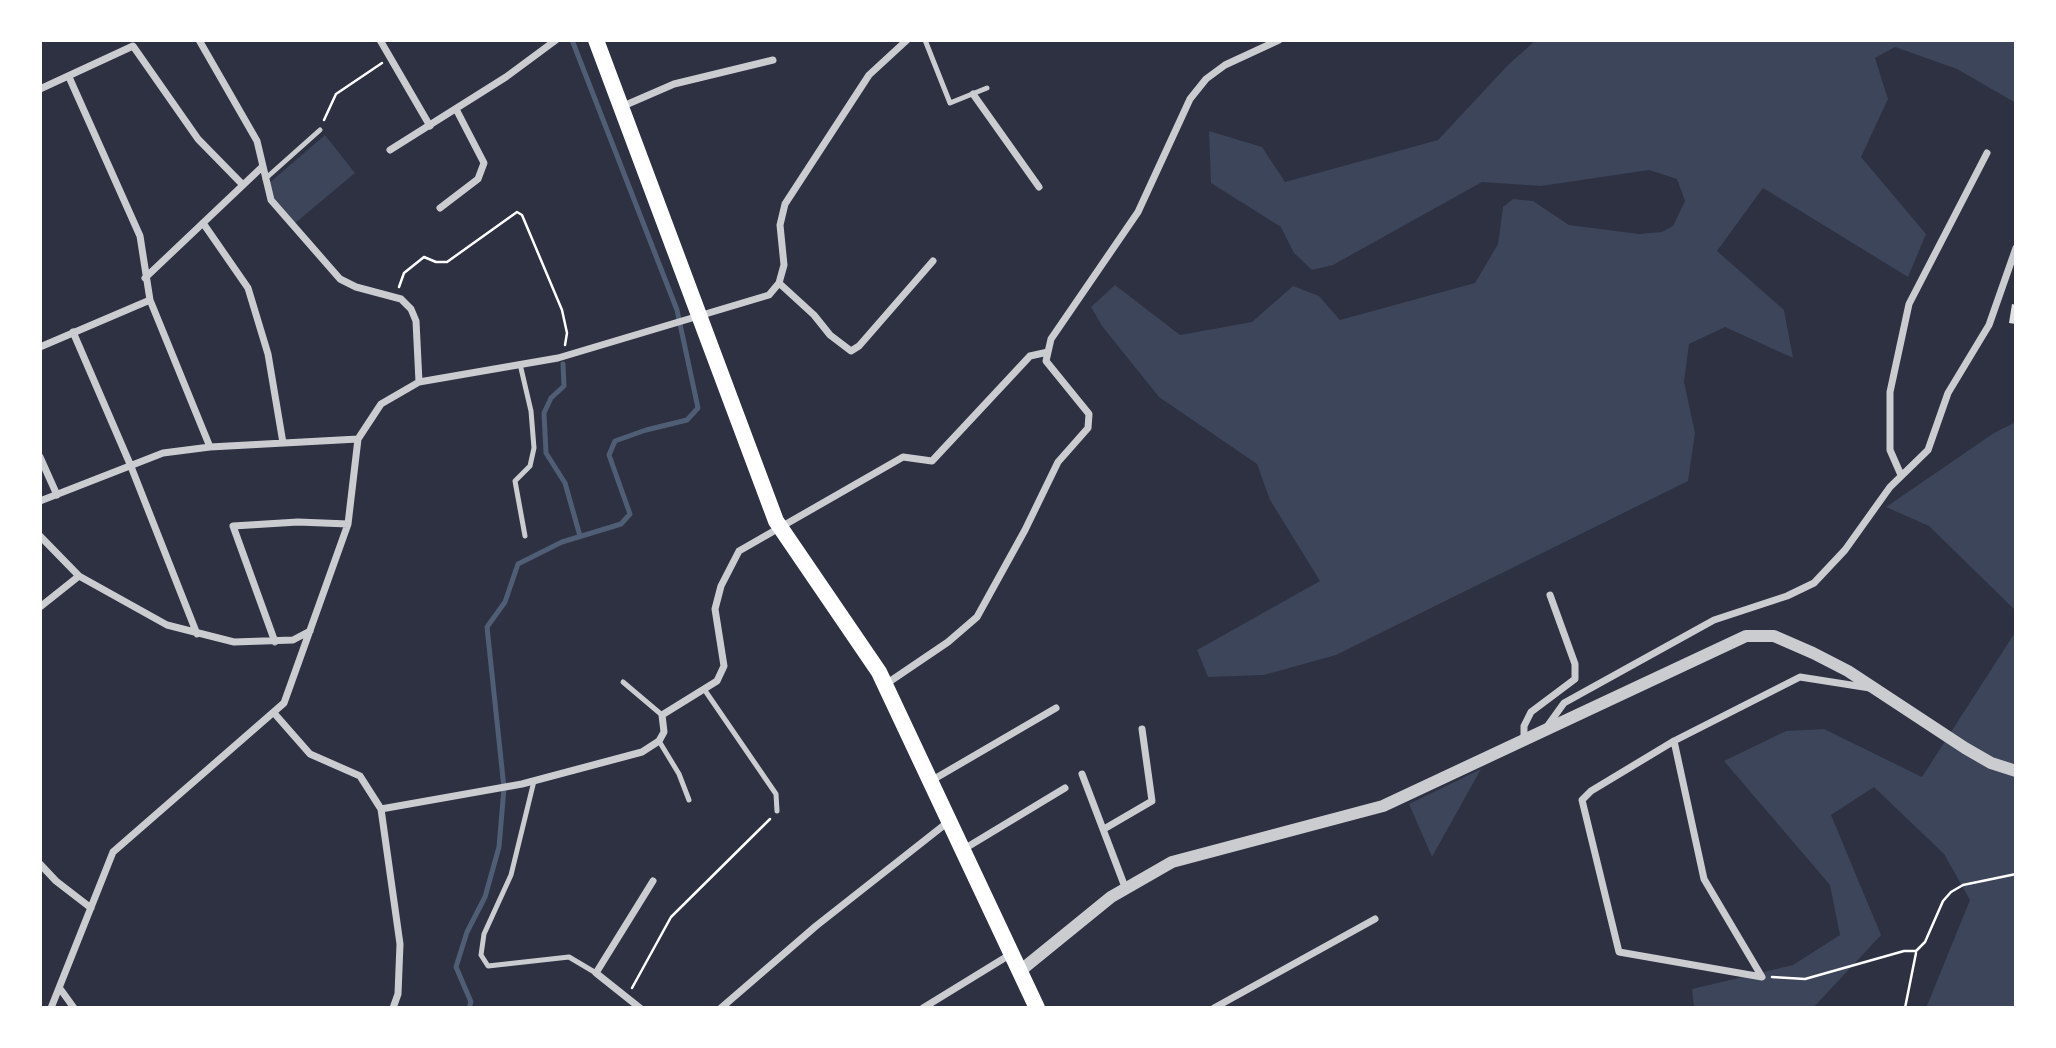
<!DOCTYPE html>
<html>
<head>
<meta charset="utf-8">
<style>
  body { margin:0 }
  #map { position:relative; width:2056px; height:1048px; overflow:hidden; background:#2d3142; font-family:Inter,sans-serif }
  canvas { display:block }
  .frame { position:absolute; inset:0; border:42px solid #fff; pointer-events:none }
</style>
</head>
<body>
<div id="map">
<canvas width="2056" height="1048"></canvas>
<div class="frame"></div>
</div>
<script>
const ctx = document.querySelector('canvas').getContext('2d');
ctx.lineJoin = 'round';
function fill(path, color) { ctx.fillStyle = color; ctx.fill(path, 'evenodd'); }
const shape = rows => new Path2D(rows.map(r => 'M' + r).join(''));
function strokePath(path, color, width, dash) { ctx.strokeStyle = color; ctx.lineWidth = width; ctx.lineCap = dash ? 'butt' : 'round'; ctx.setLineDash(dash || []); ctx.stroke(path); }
fill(shape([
  [1536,40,2016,40,2016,103,1957,69,1895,47,1875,58,1888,99,1861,157,1926,234,1908,277,1763,188,1717,251,1784,310,1793,358,1725,327,1689,344,1684,382,1695,433,1688,481,1336,655,1264,675,1208,677,1197,650,1320,581,1270,500,1257,464,1159,397,1102,326,1091,307,1115,285,1180,335,1252,322,1293,286,1319,296,1340,320,1475,283,1498,244,1503,207,1513,199,1533,201,1569,225,1639,234,1662,232,1673,226,1685,201,1677,179,1649,170,1541,186,1482,182,1333,265,1312,270,1294,253,1281,227,1211,183,1209,131,1262,147,1285,182,1438,140,1508,65],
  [325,135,355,173,294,224,273,199,268,184],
  [2016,422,2016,611,1929,526,1886,507,1994,433],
  [2016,631,2016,1008,1926,1008,1970,900,1944,854,1874,787,1831,815,1881,935,1813,1008,1694,1008,1692,989,1793,965,1840,935,1830,885,1724,761,1786,731,1824,729,1922,777],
  [1481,769,1432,857,1409,804]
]), '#3c4559');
strokePath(shape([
  [563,364,564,386,551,398,544,413,546,453,565,483,580,536],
  [469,1008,471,1002,456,967,467,932,485,897,499,847,504,788,487,627,505,602,518,564,562,542,621,524,630,514,609,455,615,441,646,430,687,420,698,408,677,310,572,40]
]), '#4f5d75', 5);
fill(shape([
  [2012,304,2016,305,2016,324,2009,323]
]), '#e0e0e3');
strokePath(shape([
  [324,120,336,94,382,63],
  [399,287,404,273,424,257,436,262,447,262,517,212,522,215,562,310,567,333,565,345],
  [1772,977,1805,979,1904,951,1916,951,1925,942,1943,901,1951,892,1963,885,2016,874],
  [632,988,671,917,770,819],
  [1905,1008,1916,953]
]), '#fff', 2.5);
strokePath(shape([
  [925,40,950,103,987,88],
  [265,179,320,130],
  [520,364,531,411,534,448,530,466,515,481,525,536],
  [623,682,662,715],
  [704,689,776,794,777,811],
  [659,741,679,774,689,800],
  [534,781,511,875,484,934,481,955,488,966,569,957,596,973]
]), '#caccd0', 5);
strokePath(shape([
  [199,40,257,141,271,200,340,279,356,287,401,299,411,309,416,321,419,382],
  [380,40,430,126],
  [69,77,140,236,150,300,210,447],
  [40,89,133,46,198,139,243,185],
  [973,94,1039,187],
  [621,107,674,84,773,60],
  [390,150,506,77,556,40],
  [440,208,478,179,484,163,456,109],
  [203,223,248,288,268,354,283,443],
  [145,278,261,168],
  [779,283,814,315,830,335,851,351,859,346,933,261],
  [73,332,130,464,197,634],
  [40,347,150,300],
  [40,457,57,495],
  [1901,475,1890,450,1890,392,1909,304,1987,153],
  [40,501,163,453,210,447,358,439],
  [40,536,79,576,167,625,234,642,293,640,310,631],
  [40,607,79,576],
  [275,642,233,526,298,522,348,524,358,439,381,404,419,382,558,358,769,295,779,283,784,265,780,225,785,204,869,75,907,40],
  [886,684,948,642,977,617,1025,530,1058,462,1088,428,1089,414,1046,361,1051,339,1138,212,1190,99,1206,79,1225,65,1279,40],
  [274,713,310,754,360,776,381,809,400,944,398,994,393,1008],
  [1546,728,1564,703,1714,620,1787,596,1814,583,1845,550,1890,487,1928,450,1948,393,1989,325,2016,248],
  [1524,740,1524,726,1531,712,1575,679,1575,664,1550,595],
  [1674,741,1704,879,1762,977,1619,952,1582,800,1591,791,1674,741,1800,677,1870,688],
  [1082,774,1125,887],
  [929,782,1056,708],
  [381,809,522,784,642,752,659,741,664,732,662,715,717,681,724,666,715,609,721,586,739,551,903,457,932,461,1030,356,1048,352],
  [1104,829,1152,801,1142,729],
  [964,849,1065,788],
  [40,864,56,881,91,908],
  [61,990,74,1008],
  [51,1008,113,852,284,703,348,524],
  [640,1008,596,973,653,881],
  [721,1008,816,926,948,822],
  [923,1008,1011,954],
  [1214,1008,1375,919]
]), '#caccd0', 7);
strokePath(shape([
  [1020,971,1111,897,1172,862,1383,806,1746,636,1774,636,1813,653,1848,671,1965,748,1991,763,2016,771]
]), '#caccd0', 12);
strokePath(shape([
  [596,40,776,521,879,672,1037,1008]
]), '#fff', 16);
</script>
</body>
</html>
